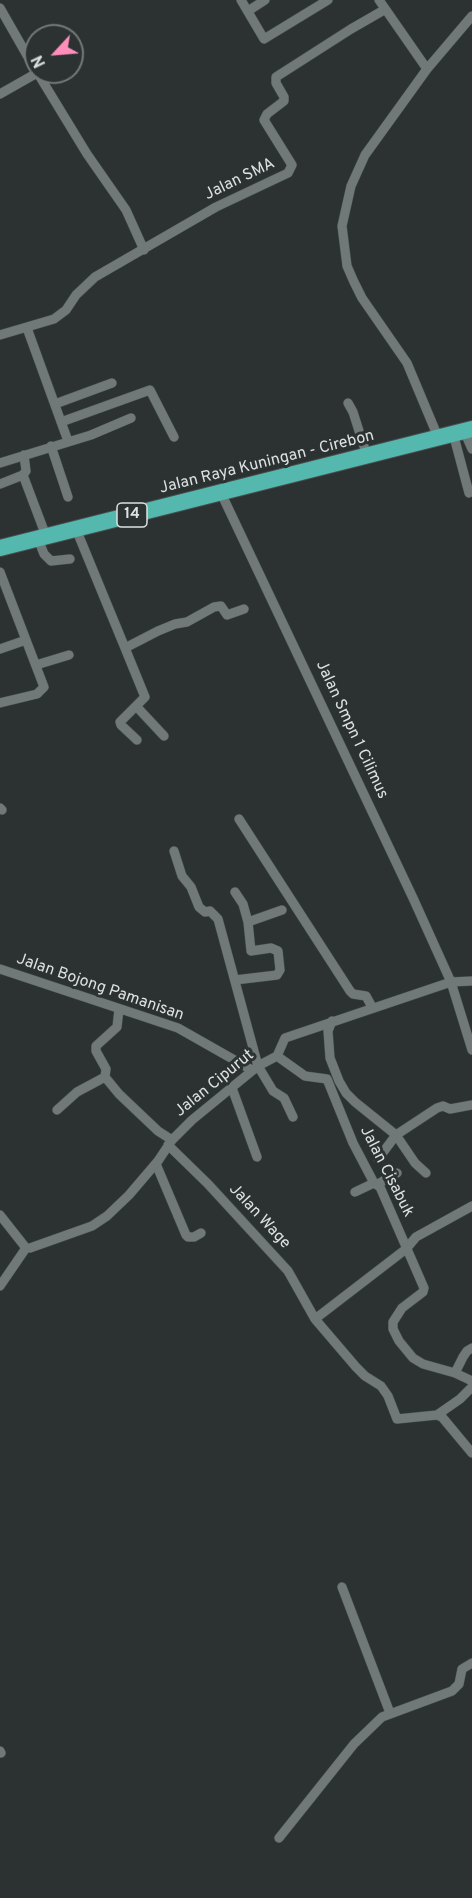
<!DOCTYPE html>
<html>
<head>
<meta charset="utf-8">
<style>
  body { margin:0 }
  #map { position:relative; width:472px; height:1898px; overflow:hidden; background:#2b3231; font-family:Overpass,sans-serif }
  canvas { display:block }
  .north { position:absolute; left:24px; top:24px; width:60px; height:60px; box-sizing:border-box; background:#2b3231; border:2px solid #727877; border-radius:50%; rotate:244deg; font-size:16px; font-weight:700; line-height:24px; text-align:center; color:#dde2e1 }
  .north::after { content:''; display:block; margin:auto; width:21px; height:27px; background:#ff8ebb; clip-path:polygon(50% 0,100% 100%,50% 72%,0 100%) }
</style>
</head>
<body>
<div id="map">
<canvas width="472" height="1898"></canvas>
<div class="north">N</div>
</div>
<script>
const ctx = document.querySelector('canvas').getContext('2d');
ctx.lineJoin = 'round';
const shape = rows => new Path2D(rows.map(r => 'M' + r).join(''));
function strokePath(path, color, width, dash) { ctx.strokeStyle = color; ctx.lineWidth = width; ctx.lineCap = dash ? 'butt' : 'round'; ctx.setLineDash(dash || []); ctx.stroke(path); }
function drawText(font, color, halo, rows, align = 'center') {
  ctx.font = font + ' Overpass,sans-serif'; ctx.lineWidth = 6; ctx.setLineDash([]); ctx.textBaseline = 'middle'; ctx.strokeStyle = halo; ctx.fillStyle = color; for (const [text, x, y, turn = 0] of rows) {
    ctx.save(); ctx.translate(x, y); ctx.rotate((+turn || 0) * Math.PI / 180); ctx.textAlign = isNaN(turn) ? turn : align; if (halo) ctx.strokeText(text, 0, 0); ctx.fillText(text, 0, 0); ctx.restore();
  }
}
const street = shape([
  [241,0,264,39,328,0],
  [379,0,427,69],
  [0,8,36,71],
  [248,11,265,0],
  [37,72,87,154,126,210,144,250],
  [0,94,37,73],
  [27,328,68,441],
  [0,335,54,319,66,310,76,295,95,277,216,207,288,173,292,165,264,120,267,114,284,101,284,97,276,83,276,77,351,29,384,10],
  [348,403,353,412,367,456],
  [55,404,112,383],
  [61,422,150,390,174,437],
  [464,431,472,449],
  [453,433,469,493],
  [438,437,407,363,362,298,354,282,347,266,342,226,351,186,365,155,427,69,472,16],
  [51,446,68,497],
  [24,455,26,471,23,475,46,536],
  [0,463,91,435,131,418],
  [0,484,23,475],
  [221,493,413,898,451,982,472,1050],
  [76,529,125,648],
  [38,539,44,554,51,561,70,559],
  [0,572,44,687,37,694,0,703],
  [0,649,26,640],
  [36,665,69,655],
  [136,706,164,736],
  [137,740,121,725,120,722,145,697,125,648,158,631,175,624,187,622,214,607,221,606,227,615,244,609],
  [0,808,2,810],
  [239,819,350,991,353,994,366,996,372,1007],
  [174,851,182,876,191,887,199,907,205,912,210,911,218,919,258,1066,273,1091,284,1098,293,1117],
  [248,922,282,910],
  [0,969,178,1028,252,1070],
  [235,980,277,975,280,970,278,951,271,948,251,951,248,922,243,904,235,892],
  [119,1009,117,1027,96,1046,96,1051,106,1069,105,1077,119,1094,158,1131,172,1140],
  [332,1021,328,1031,330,1058,339,1081,346,1093,355,1102,396,1135,437,1108,443,1106,450,1109,472,1105],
  [277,1056,305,1076,327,1079,353,1143,374,1183,380,1187,424,1288,423,1292,402,1308,393,1322,393,1329,399,1341,413,1358,423,1364,455,1373,472,1381],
  [232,1088,257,1157],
  [57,1110,77,1092,105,1077],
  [168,1145,208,1184,288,1271,315,1319,356,1367,365,1376,381,1386,388,1396,397,1419,437,1415,442,1417,472,1453],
  [378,1159,396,1135,415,1163,426,1173],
  [156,1164,186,1235,188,1237,194,1237,201,1233],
  [378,1184,397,1173],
  [355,1192,374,1183],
  [0,1215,26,1248,30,1248,92,1226,107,1216,129,1195,158,1161,172,1140,192,1120,258,1066,277,1056,285,1038,451,982,472,981],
  [0,1286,26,1248],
  [315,1319,406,1249,416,1237,472,1206],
  [455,1373,463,1357,467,1351,472,1348],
  [437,1415,460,1399,472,1387],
  [342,1587,390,1713],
  [0,1751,1,1753],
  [279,1838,354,1744,382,1717,452,1691,459,1684,462,1669,472,1663]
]);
const highway = shape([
  [0,548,472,429]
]);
strokePath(street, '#484e4d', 10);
strokePath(highway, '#484e4d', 18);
strokePath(street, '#717978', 9);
strokePath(highway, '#54b8af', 16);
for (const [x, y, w] of [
  [132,515,30]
]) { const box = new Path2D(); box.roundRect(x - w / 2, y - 12, w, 24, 4.5); ctx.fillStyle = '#2b3231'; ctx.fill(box); strokePath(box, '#dde2e1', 1.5); }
drawText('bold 15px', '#dde2e1', null, [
  ["14",132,515]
]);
drawText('16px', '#dde2e1', '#2b3231', [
  ["Jalan SMA",240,180,-26],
  ["Jalan Raya Kuningan - Cirebon",267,463,-14],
  ["Jalan Smpn 1 Cilimus",351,730,65],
  ["Jalan Bojong Pamanisan",100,988,19],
  ["Jalan Cipurut",215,1084,-39],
  ["Jalan Cisabuk",386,1172,63],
  ["Jalan Wage",259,1217,47]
]);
</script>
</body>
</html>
